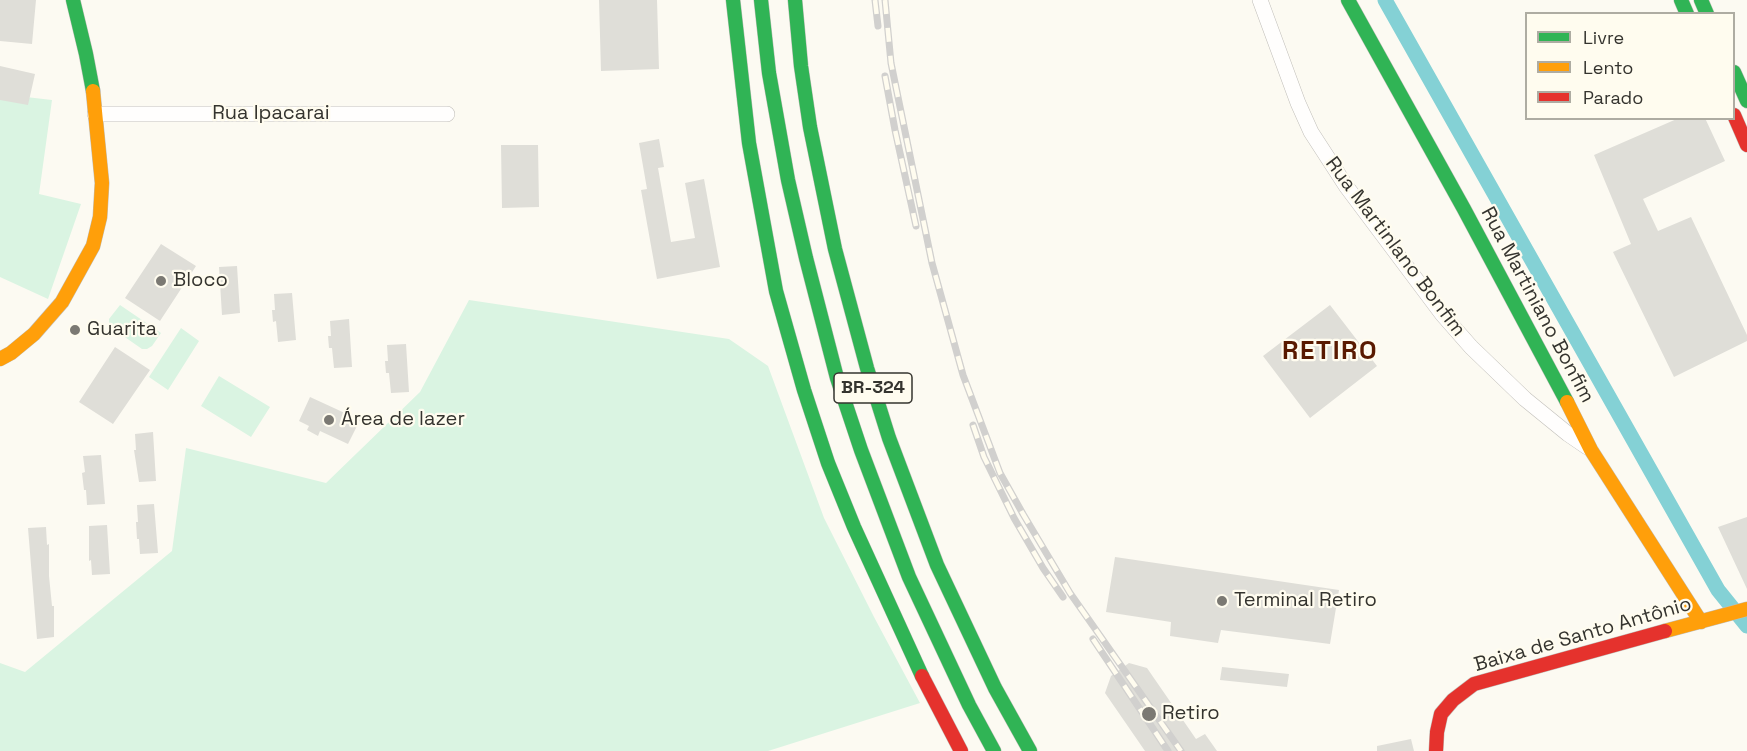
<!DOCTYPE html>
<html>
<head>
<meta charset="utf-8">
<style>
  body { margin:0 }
  #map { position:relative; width:1747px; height:751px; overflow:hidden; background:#fcfaf2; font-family:"Space Grotesk",sans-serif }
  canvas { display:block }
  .legend { position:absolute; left:1525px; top:12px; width:210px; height:108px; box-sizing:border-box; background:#fffcef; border:2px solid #aeaca2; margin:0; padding:8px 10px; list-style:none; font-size:18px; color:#35342f }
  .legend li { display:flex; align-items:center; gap:12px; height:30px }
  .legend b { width:30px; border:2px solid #aeaca2 }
</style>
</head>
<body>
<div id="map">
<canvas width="1747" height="751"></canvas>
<ul class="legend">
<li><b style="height:8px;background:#30b455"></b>Livre</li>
<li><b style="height:8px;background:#ff9f0a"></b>Lento</li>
<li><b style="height:8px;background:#e5322d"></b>Parado</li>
</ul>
</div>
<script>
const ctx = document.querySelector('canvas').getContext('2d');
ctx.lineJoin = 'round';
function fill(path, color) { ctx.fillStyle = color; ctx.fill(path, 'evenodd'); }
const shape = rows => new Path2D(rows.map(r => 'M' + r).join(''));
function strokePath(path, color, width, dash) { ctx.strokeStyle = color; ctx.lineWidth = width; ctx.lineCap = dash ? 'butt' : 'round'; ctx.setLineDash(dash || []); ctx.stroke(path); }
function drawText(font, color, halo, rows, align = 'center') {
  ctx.font = font + ' "Space Grotesk",sans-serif'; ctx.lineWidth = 4.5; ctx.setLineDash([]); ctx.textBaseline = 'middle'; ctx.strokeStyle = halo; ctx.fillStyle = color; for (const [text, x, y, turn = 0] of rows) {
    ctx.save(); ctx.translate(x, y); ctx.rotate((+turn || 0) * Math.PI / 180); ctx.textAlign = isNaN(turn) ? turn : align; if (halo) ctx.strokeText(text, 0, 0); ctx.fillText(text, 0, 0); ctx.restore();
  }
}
fill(shape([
  [0,94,52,100,39,194,81,204,48,299,0,277],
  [469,300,729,339,768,366,824,518,874,617,920,703,768,751,0,751,0,663,25,672,172,551,186,448,326,483,420,392],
  [120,305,161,333,152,346,147,349,142,349,109,326,109,319],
  [181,328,199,341,168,390,149,377],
  [219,376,270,407,251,437,201,406]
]), '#daf4e2');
strokePath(shape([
  [1385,0,1718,590,1747,626]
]), '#84d1d5', 15);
fill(shape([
  [0,0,36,0,32,44,0,41],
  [599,0,657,0,659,69,601,71],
  [0,66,35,74,28,105,0,100],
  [1679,118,1705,118,1725,161,1643,199,1658,231,1691,217,1747,335,1747,341,1674,377,1613,252,1631,244,1594,155],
  [659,139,664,167,658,168,671,242,695,238,685,183,704,179,720,267,657,279,641,190,647,189,639,143],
  [501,145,538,145,539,207,502,208],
  [161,244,196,266,160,321,125,298],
  [237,266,240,313,222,315,219,267],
  [292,293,296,340,278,342,276,321,273,322,272,310,275,310,274,294],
  [1330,305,1377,366,1310,418,1263,356],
  [349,319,352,367,334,368,332,348,329,348,328,336,331,336,330,321],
  [406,344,409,392,391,393,389,373,386,373,385,361,388,361,387,345],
  [115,347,150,370,113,424,79,402],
  [310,397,360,420,348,444,320,431,318,436,307,430,309,426,299,421],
  [153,432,156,481,139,482,134,450,136,450,135,434],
  [101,455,105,504,87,505,86,490,84,490,82,473,85,472,83,456],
  [154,504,158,553,140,554,139,539,137,539,136,522,138,522,137,505],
  [1747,517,1747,589,1718,527],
  [107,525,110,574,92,575,91,560,89,561,89,526],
  [46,527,47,545,49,544,49,576,52,606,54,606,54,637,37,639,28,528],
  [1115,557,1339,590,1330,644,1221,630,1218,643,1170,636,1171,622,1106,612],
  [1129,663,1147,668,1196,739,1205,734,1217,751,1145,751,1105,693,1111,676],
  [1222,667,1289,674,1287,687,1220,680],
  [1411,739,1414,751,1377,751,1377,746]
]), '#dfded8');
const street = shape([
  [1260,0,1298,103,1311,132,1346,186,1442,314,1471,347,1525,399,1568,434,1587,447],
  [95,114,447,114]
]);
const fast = shape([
  [73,0,86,54,93,91],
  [733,0,749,143,776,291,804,390,828,463,854,527,922,676],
  [761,0,769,73,788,180,806,258,837,378,861,450,909,577,969,705,994,751],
  [795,0,801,66,810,127,835,249,867,368,889,438,937,565,995,688,1030,751],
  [1348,0,1464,209,1567,402],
  [1681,0,1687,14],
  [1701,0,1707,14],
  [1734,72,1747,101]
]);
const slow = shape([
  [0,359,11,353,34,334,62,302,93,246,100,217,102,183,93,91],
  [1567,402,1591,450,1701,622],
  [1665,631,1747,609]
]);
const jam = shape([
  [1734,115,1747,145],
  [922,676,961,751],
  [1436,751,1437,732,1441,714,1453,700,1474,684,1665,631]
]);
strokePath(street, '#c0beb9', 16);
strokePath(fast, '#c0beb9', 15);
strokePath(slow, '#c0beb9', 15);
strokePath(jam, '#c0beb9', 15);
strokePath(street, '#fffefd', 15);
strokePath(fast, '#30b455', 14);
strokePath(slow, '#ff9f0a', 14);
strokePath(jam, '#e5322d', 14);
const rail = shape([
  [875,0,878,26],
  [885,0,891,63,932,263,963,375,1000,473,1023,514,1070,593,1181,751],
  [885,76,895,130,916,226],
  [973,425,984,457,1014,518,1043,568,1063,597],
  [1093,639,1168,751]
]);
strokePath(rail, '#d1d0ce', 7);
strokePath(rail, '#fffcef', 4.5, [14]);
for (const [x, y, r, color] of [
  [161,281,6,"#7b7973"],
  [75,330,6,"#7b7973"],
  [329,420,6,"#7b7973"],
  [1222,601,6,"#7b7973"],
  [1149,714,8,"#7b7973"]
]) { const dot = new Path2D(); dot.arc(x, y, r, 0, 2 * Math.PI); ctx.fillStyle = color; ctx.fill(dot); strokePath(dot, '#fffcef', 2); }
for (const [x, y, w] of [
  [873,388,78]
]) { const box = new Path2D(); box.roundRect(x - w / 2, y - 15, w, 30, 4.5); ctx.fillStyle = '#fffcef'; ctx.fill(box); strokePath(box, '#35342f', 1.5); }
drawText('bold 18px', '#35342f', null, [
  ["BR-324",873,388]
]);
drawText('20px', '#35342f', '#fffcef', [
  ["Rua Ipacarai",271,114],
  ["Rua Martinlano Bonfim",1395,247,53],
  ["Rua Martiniano Bonfim",1537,305,62],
  ["Baixa de Santo Antônio",1583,635,-16]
]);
drawText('20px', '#35342f', '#fffcef', [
  ["Bloco",173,281],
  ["Guarita",87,330],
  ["Área de lazer",341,420],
  ["Terminal Retiro",1234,601],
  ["Retiro",1162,714]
], 'left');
ctx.letterSpacing = '1.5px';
drawText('bold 26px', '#591900', '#fffcef', [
  ["RETIRO",1330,352]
]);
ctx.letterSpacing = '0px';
</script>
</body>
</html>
